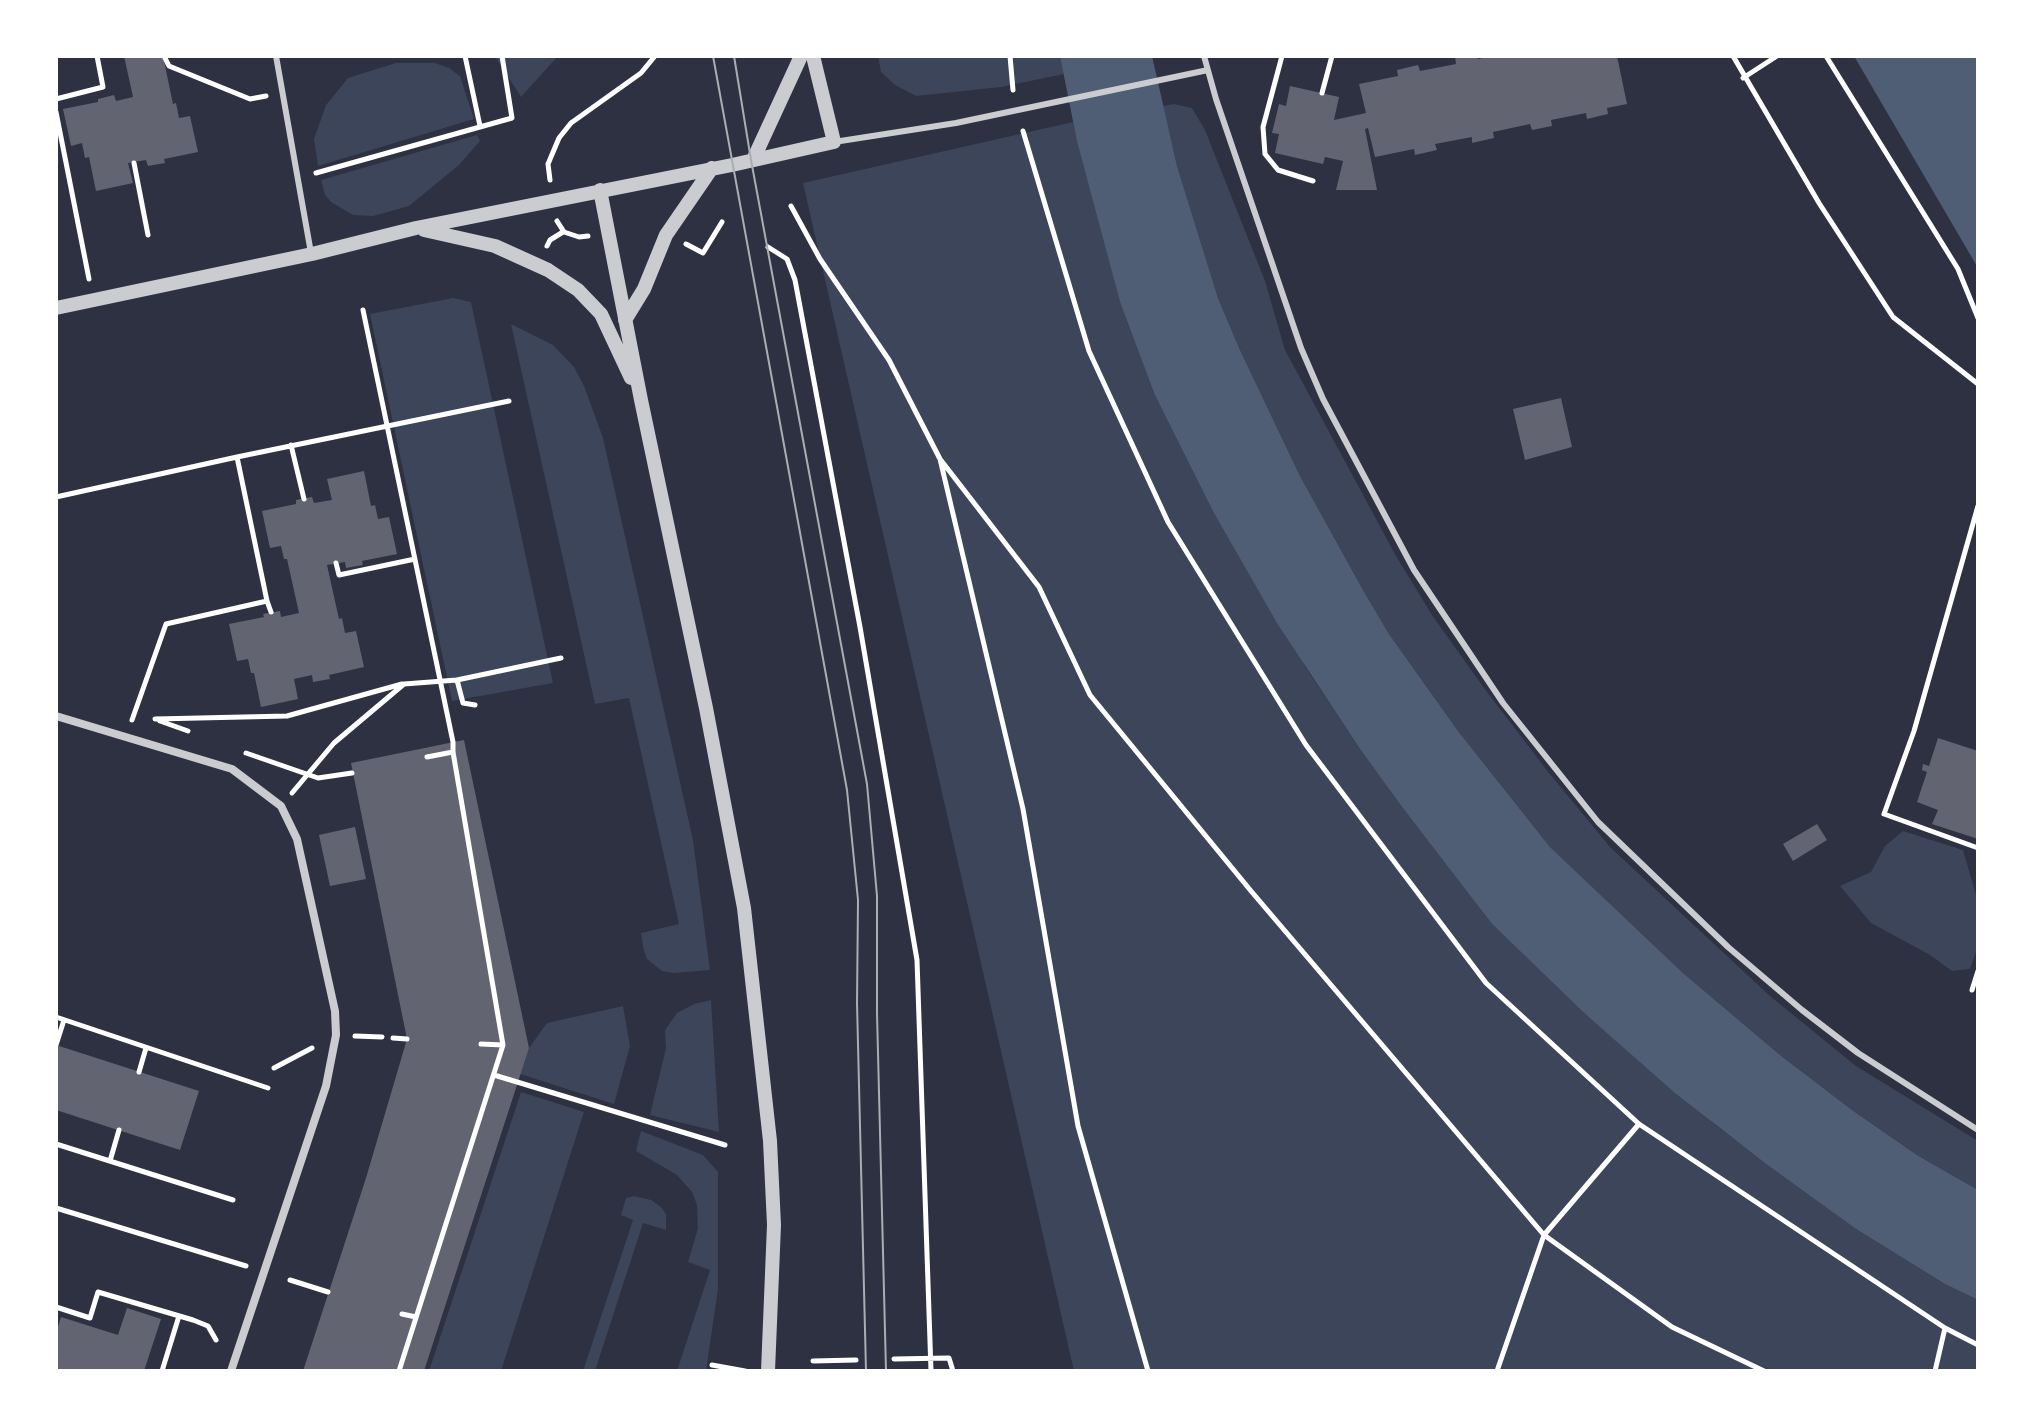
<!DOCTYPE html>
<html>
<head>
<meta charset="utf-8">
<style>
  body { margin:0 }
  #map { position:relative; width:2034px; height:1427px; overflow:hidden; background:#2d3142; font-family:"Source Serif 4",serif }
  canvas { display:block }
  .frame { position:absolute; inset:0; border:58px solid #fff; pointer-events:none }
</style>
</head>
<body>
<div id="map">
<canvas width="2034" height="1427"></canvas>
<div class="frame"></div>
</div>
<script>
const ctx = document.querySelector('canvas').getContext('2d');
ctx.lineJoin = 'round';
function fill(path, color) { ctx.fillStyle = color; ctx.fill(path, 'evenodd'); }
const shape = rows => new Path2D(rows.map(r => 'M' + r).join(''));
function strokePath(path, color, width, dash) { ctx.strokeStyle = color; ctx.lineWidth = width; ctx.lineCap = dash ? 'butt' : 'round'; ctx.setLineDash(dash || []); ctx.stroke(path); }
fill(shape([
  [495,56,558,56,521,97],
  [878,56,1060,56,1064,74,1001,87,916,96,895,85,881,72],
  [396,63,435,63,449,68,460,76,474,119,318,166,314,139,326,105,348,78],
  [1174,104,1192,108,1205,130,1265,281,1285,350,1396,556,1432,615,1484,688,1549,773,1610,847,1770,996,1856,1066,1978,1141,1978,1190,1917,1155,1852,1110,1780,1055,1683,973,1550,847,1458,731,1389,634,1363,590,1300,476,1240,350,1218,298,1177,166,1163,106],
  [1073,122,1120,302,1154,393,1306,668,1360,749,1492,924,1582,1011,1718,1127,1856,1229,1945,1284,1978,1300,1978,1371,1074,1371,803,183],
  [477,135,480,141,459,165,409,206,373,216,353,215,331,202,325,195,321,180],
  [453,298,471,302,553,683,452,701,370,314],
  [511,324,553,345,574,367,584,386,603,438,693,840,710,970,674,973,662,971,647,959,644,951,641,933,679,924,629,698,595,704],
  [1903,831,1963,850,1978,902,1978,946,1970,969,1952,971,1930,955,1871,923,1840,886,1871,872,1885,846],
  [711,1000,719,1132,650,1115,666,1048,665,1030,677,1013,694,1004],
  [623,1006,630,1046,614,1104,520,1074,529,1048,547,1023],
  [521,1092,584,1112,501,1371,429,1371],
  [641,1131,703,1155,718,1172,718,1289,706,1371,677,1371,710,1270,688,1262,698,1228,697,1205,692,1192,677,1175,636,1151],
  [634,1196,651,1200,661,1207,666,1214,666,1230,643,1223,595,1371,583,1371,633,1220,621,1215,626,1198]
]), '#3c4559');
fill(shape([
  [1060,56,1152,56,1177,166,1218,298,1240,350,1300,476,1363,590,1389,634,1458,731,1550,847,1683,973,1780,1055,1852,1110,1917,1155,1978,1190,1978,1300,1945,1284,1856,1229,1765,1163,1675,1093,1582,1011,1492,924,1403,808,1360,749,1277,623,1214,513,1154,393,1120,302,1077,141],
  [1854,56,1978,56,1978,268]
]), '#4f5d75');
fill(shape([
  [124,56,163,56,173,104,176,103,179,118,190,116,198,152,164,159,165,163,148,166,146,160,128,163,133,183,96,191,89,157,85,158,82,143,71,146,63,109,98,102,98,99,114,95,116,101,133,97],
  [1461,56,1477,56,1478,59,1493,56,1617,56,1627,104,1607,108,1608,114,1587,119,1586,113,1551,120,1552,126,1532,130,1530,124,1493,132,1494,138,1472,143,1472,137,1435,144,1437,150,1415,155,1414,149,1375,157,1368,128,1365,129,1377,190,1336,190,1343,161,1325,157,1323,164,1275,153,1279,134,1272,133,1279,104,1286,106,1290,86,1339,97,1334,120,1366,113,1359,84,1398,76,1397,70,1418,65,1420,71,1456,64,1455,57],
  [1561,398,1572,447,1525,460,1513,409],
  [364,471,371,506,375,505,378,519,389,517,397,554,362,561,363,565,346,568,345,562,327,565,339,619,342,618,345,633,356,631,364,667,329,675,330,679,313,682,312,675,294,679,298,699,261,707,254,673,251,673,248,659,237,661,229,624,264,617,263,614,280,611,281,617,299,613,287,559,284,559,281,546,270,548,262,511,296,504,296,500,312,497,314,503,332,500,327,479],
  [1938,738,1978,751,1978,839,1932,824,1938,810,1917,802,1927,772,1922,770,1923,764,1929,766],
  [464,740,529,1048,424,1371,303,1371,366,1178,407,1039,351,763],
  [1817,824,1827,840,1793,861,1783,844],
  [355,827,366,879,330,886,319,835],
  [56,1045,199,1091,180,1150,56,1110],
  [127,1308,161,1319,144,1371,56,1371,56,1333,61,1317,118,1335]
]), '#626471');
strokePath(shape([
  [164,56,169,66,250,99,266,96],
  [465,56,480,126],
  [1010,56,1013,90],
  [1282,56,1263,127,1265,154,1278,170,1313,181],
  [1733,56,1819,203,1893,317,1978,384],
  [1826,56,1958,269,1978,318],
  [1743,78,1777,56],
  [1322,93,1332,56],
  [56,99,103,87,97,56],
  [56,112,89,279],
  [1023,131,1089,351,1168,522,1306,745,1486,983,1639,1124,1945,1328,1978,1345],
  [134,163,148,235],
  [316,173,512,118,502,56],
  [550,180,548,164,559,138,571,123,641,73,655,56],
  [791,206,820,259,889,360,940,459,1023,809,1078,1126,1148,1371],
  [557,221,564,232,579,237,588,236],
  [686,244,703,253,722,222],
  [547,246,550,240,563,232],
  [768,247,787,259,795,280,860,627,917,960,931,1371],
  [363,310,453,742,453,752,503,1045,399,1371],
  [291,445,304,499],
  [940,459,1039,587,1090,695,1251,891,1544,1235,1672,1327,1764,1371],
  [56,497,237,457],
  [1978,506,1914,731,1884,814,1978,848],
  [336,563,339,575,415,559],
  [267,601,271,612],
  [457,680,463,703,475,705],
  [155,719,287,716,402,684],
  [132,720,166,624,267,601,237,457,509,401],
  [160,721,188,731],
  [246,753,318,778,352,773],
  [427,757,453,752],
  [292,793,334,743,404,684,457,680,561,658],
  [1972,990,1978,971],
  [56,1017,268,1088],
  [355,1036,382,1037],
  [393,1038,407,1039],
  [481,1044,503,1045],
  [56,1045,64,1020],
  [274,1068,312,1048],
  [139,1072,146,1048],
  [494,1075,725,1145],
  [56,1144,233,1200],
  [110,1161,119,1130],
  [56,1208,246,1266],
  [290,1280,328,1292],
  [56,1307,90,1318,98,1292,193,1320,208,1326,216,1340],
  [402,1314,416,1317],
  [894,1359,949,1358,953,1371],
  [813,1361,856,1360],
  [712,1365,745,1371],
  [162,1371,179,1316],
  [1497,1371,1544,1235,1639,1124],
  [1935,1371,1945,1328]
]), '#fff', 5);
strokePath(shape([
  [276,56,311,253],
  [1204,56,1216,99,1301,348,1323,399,1414,570,1503,703,1598,822,1728,947,1802,1010,1858,1053,1978,1130],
  [834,142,956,123,1208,70]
]), '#caccd0', 6);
strokePath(shape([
  [56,716,232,769,281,806,297,839,335,1011,336,1035,326,1086,231,1371]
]), '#caccd0', 8);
strokePath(shape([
  [753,160,801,56],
  [600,190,641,400,706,708,744,908,770,1141,774,1225,768,1371],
  [424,230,495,246,548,270,578,290,601,314,631,378],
  [56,308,312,254,416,228,732,165,834,142,813,56],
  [625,320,644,289,666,235,712,168]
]), '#caccd0', 14);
strokePath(shape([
  [713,56,847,790,858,900,857,1003,866,1371],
  [734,56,751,160,867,784,877,896,877,1013,886,1371]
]), '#abadb3', 2);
</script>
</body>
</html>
